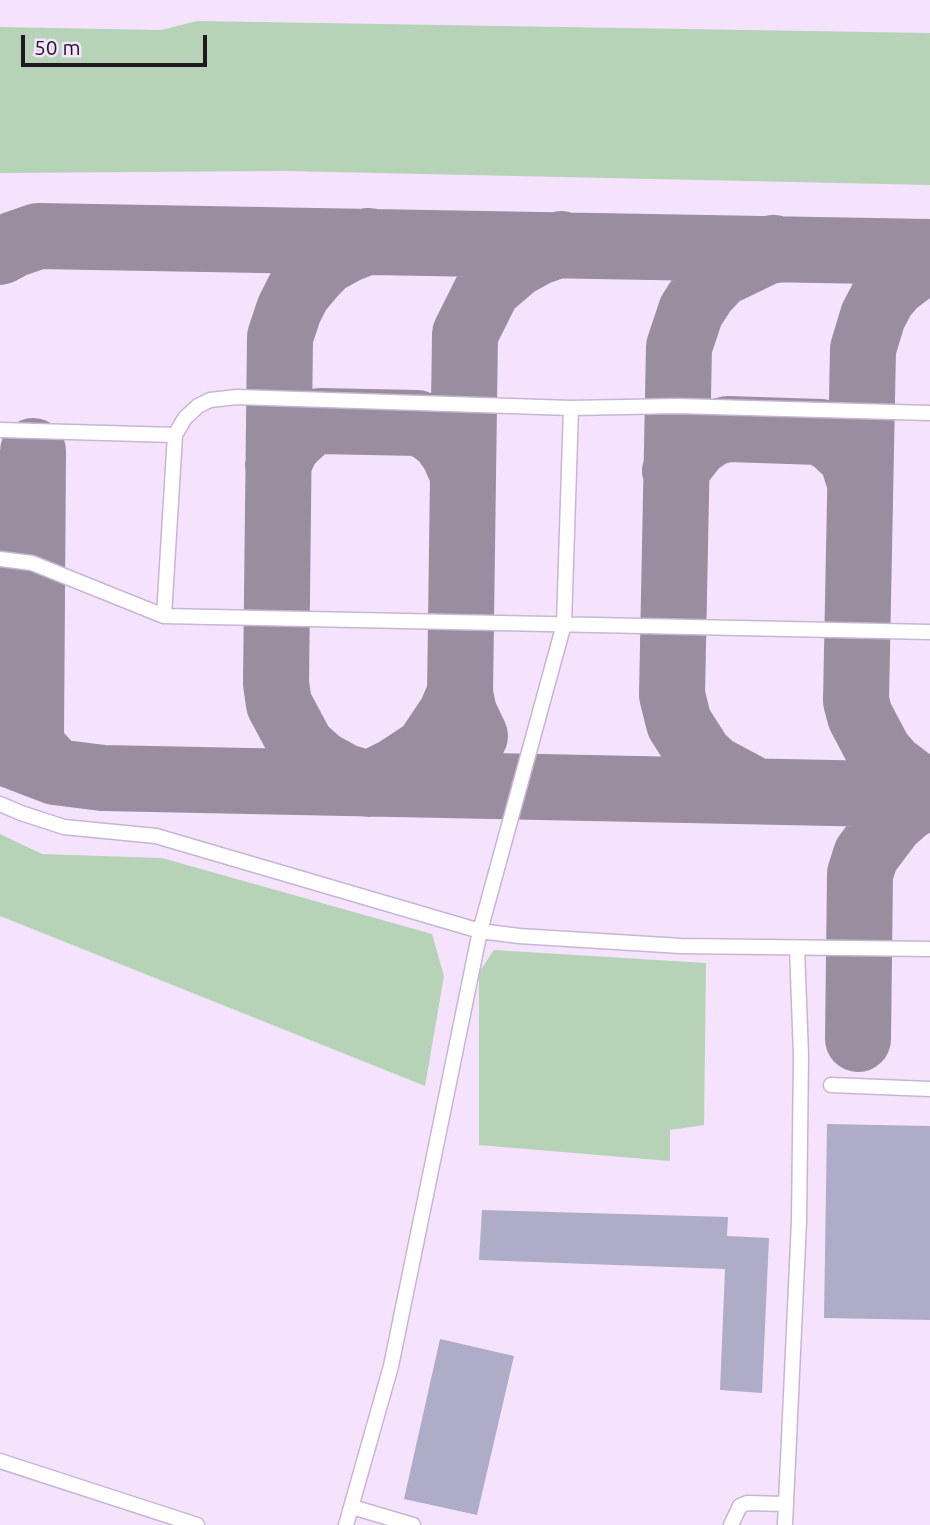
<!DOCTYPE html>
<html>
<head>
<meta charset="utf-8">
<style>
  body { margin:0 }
  #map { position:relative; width:930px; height:1525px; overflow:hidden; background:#f5e3fe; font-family:Ubuntu,sans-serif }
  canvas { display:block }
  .scale { position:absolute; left:21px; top:35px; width:186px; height:32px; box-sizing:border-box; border:4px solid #1f1822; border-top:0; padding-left:9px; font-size:21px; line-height:24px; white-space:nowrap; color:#1f1822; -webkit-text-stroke:5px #f5e3fe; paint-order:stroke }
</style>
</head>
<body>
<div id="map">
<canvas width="930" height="1525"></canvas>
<div class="scale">50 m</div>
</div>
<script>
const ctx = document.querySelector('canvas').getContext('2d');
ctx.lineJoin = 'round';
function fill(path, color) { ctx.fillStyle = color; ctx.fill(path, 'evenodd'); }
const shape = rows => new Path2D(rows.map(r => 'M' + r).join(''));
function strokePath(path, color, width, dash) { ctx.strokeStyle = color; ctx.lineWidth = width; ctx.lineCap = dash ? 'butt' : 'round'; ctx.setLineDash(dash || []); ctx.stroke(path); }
fill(shape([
  [197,21,930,33,930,185,285,171,0,173,0,27,161,30],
  [0,834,42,854,162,858,432,934,444,976,425,1086,0,916],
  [494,950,706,963,704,1125,670,1130,670,1161,479,1145,479,972]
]), '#b6d3b7');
strokePath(shape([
  [369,241,346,250,326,261,314,273,298,292,289,310,280,337,276,683,279,704,302,747,321,764,345,777,369,784,395,771,427,750,451,714,460,693],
  [0,252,15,244,38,236,930,252],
  [33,451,31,739,35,750,55,772],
  [278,465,287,445,297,435,308,425,320,421,417,423,430,428,443,438,453,452,462,472],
  [675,471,696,444,712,433,728,429,820,432,834,440,852,457,860,483],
  [475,736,464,713,460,693,465,334,488,288,516,264,538,252,561,244],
  [0,751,55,772,103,778,930,795],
  [756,791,713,768,700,756,679,723,672,695,679,347,691,311,704,291,720,274,774,248,778,250],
  [858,1039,860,874,866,855,891,822,907,808,929,795,892,767,879,752,860,716,856,701,863,349,873,316,883,297,894,284,911,271,930,261]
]), '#9a8da0', 66);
fill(shape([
  [827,1124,930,1126,930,1320,824,1318],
  [482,1210,728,1217,727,1236,769,1238,762,1393,720,1390,725,1269,479,1260],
  [440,1339,514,1356,477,1515,404,1499]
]), '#afacc8');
const lane = shape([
  [0,430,175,435,185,418,198,406,210,400,237,397,571,408,677,406,930,413],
  [0,559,32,563,164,616,930,632],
  [164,616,175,435],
  [0,804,21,813,64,827,156,836,480,931,564,624,571,408],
  [831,1085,930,1089],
  [0,1461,197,1525],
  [352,1507,413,1525],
  [346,1525,391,1366,480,931,519,936,681,946,930,949],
  [731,1525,740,1506,747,1503,786,1504],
  [785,1525,799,1221,801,1056,797,948]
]);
strokePath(lane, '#c7b6d1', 17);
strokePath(lane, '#fff', 14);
</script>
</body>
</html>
